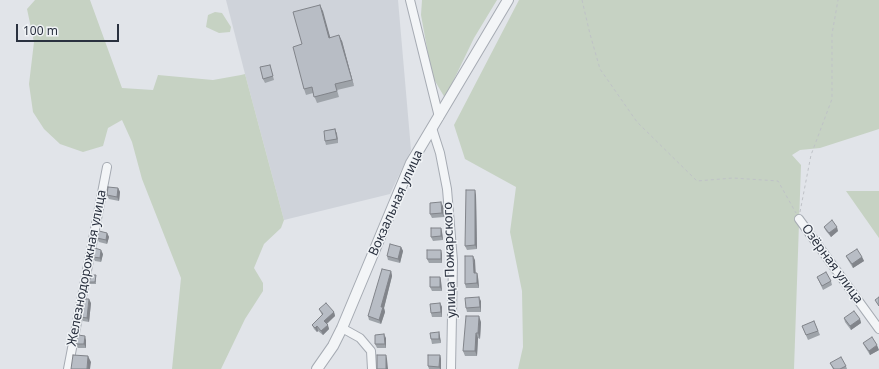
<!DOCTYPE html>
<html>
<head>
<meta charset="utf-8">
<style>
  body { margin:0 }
  #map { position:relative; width:879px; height:369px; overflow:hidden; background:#e1e4e9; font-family:"Noto Sans",sans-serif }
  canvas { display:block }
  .scale { position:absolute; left:16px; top:24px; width:103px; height:18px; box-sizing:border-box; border:2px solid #2a313f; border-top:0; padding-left:5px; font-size:12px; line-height:14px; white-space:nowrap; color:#2a313f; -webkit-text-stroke:3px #f0f3f6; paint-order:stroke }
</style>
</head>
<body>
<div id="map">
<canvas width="879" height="369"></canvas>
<div class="scale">100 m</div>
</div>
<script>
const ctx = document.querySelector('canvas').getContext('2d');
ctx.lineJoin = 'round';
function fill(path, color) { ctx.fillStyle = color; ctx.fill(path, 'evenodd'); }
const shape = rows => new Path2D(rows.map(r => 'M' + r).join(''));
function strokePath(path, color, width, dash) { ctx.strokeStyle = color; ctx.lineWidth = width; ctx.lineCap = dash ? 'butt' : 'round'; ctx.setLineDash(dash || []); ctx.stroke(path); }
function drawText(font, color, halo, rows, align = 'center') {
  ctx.font = font + ' "Noto Sans",sans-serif'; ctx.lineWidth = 3; ctx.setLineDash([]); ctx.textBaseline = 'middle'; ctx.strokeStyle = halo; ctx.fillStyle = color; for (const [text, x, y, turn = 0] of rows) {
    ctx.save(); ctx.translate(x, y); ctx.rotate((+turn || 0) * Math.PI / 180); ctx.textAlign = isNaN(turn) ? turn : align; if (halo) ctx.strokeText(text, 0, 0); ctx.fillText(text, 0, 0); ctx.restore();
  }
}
fill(shape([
  [226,0,398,0,411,150,390,194,284,220,245,74]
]), '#cfd3da');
fill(shape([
  [35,0,90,0,122,88,153,90,158,75,213,80,241,75,245,74,284,220,281,228,264,244,254,268,263,283,263,291,245,319,221,369,172,369,181,278,142,179,132,142,122,120,108,128,103,146,83,152,60,144,44,129,33,112,29,84,34,42,27,9],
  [422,0,497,0,474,38,445,98,432,76,421,15],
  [519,0,879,0,879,129,820,148,800,150,792,155,801,165,794,369,518,369,523,347,522,291,510,232,516,187,465,159,454,125],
  [215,12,222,13,231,27,230,32,219,33,206,27,208,15],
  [846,191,879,191,879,238]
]), '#c6d2c3');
const minor = shape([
  [410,0,439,117],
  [432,128,440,153,447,189,453,261,451,369],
  [799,219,879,329],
  [342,328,360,338,371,351,372,369],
  [68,369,107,167]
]);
const tertiary = shape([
  [317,369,333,346,342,328,411,163,508,0]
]);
strokePath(minor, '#a6abb3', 10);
strokePath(tertiary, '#a6abb3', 12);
strokePath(shape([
  [582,0,590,34,600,69,637,122,697,181,733,178,778,181,796,213],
  [800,212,811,155,832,99,832,34,838,0]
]), '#bfc2c7', 1, [3, 3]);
strokePath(minor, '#f3f5f7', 8);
strokePath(tertiary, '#f3f5f7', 10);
fill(shape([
  [320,5,330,37,342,41,354,86,337,90,339,97,317,103,313,93,306,95,304,89,302,44],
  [270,65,274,80,265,83,263,79],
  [335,129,337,134,338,143,326,145,325,141],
  [118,188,120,192,119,201,109,199,107,195],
  [476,195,477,249,467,250,465,246],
  [443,206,444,217,432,218,430,214],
  [824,227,838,231,831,237,826,231],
  [441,228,442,232,443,240,433,241,431,237],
  [107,233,109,237,107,244,99,242,97,238],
  [401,247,403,251,400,263,388,260,387,256],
  [103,254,101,262,95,261,93,257],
  [442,254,442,263,429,263,427,259],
  [846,256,862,257,864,261,853,268,848,260],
  [475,260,475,273,477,273,478,277,479,288,466,288,465,284],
  [391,271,392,276,384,308,385,312,381,324,369,320,368,316],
  [96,275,96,284,90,284,89,282],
  [440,277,441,281,442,291,432,291,430,287],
  [817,277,831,281,832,285,823,290],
  [481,301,481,312,467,312,466,308],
  [91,303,89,322,83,321,81,317],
  [440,303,442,307,442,317,432,317,431,313],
  [319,309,334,312,335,316,327,324,329,329,323,335,318,331,317,332,314,329,312,325,322,315],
  [844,318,860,319,861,323,851,330,845,322],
  [814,321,820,335,808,340,802,326],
  [481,322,480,339,478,338,477,356,465,356,463,351],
  [439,332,440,337,441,343,432,344,431,339],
  [386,338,386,348,377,348,375,344],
  [86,340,86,348,78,348,76,344],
  [863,343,879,350,870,355,865,347],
  [440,355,441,359,441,369,429,369,428,366],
  [830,363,846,366,847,369,833,369]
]), '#9ea3a9');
fill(shape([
  [320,5,323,11,332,44,329,38],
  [339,35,342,41,354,86,352,80],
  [335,129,337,134,338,143,337,139],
  [118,188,120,192,119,201,117,197],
  [475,190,476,195,477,249,475,245],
  [441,202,443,206,444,217,442,213],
  [837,227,838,231,831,237,829,233],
  [441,228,442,232,443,240,441,236],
  [107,233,109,237,107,244,106,240],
  [401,247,403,251,400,263,398,259],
  [101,250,103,254,101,262,100,258],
  [441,250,442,254,442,263,441,259],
  [473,256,475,260,476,277,474,273],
  [862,257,864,261,853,268,852,264],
  [391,271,392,276,384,308,385,312,381,324,379,320,381,307],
  [477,273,478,277,479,288,477,283],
  [440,277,441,281,442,291,440,287],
  [479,297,481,301,481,312,480,307],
  [89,299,91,303,89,322,87,318],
  [440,303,442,307,442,317,441,312],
  [334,312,335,316,325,325,324,321],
  [479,316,481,322,480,339,478,333],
  [860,319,861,323,851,330,850,326],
  [328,325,329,329,323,335,321,331],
  [317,326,318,331,317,332,315,328],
  [439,332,440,337,441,343,439,339],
  [476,333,478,338,477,356,475,351],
  [384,334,386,338,386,348,385,344],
  [85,336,86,340,86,348,84,344],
  [877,345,879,350,870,355,869,351],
  [386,355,387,359,388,369,386,369],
  [440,355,441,359,441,369,440,369,439,367],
  [88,356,91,362,90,369,87,369]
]), '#81848a');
const building = shape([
  [320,5,329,38,339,35,352,80,335,84,337,91,314,97,312,87,304,89,293,47,302,44,293,12,320,5],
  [270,65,273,76,263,79,260,67,270,65],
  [335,129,337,139,325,141,324,131,335,129],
  [108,187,118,188,117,197,107,195,108,187],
  [466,190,475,190,475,245,465,246,466,190],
  [441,202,442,213,430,214,430,203,441,202],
  [832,220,837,227,829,233,824,227,832,220],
  [431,228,441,228,441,236,431,237,431,228],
  [99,231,107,233,106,240,97,238,99,231],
  [390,244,401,247,398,259,387,256,390,244],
  [95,248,101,250,100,258,93,257,95,248],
  [857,249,862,257,852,264,846,256,857,249],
  [427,250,441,250,441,259,427,259,427,250],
  [465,256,473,256,474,273,477,273,477,283,465,284,465,256],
  [382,269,391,271,381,307,383,307,379,320,368,316,382,269],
  [826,272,831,281,822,286,817,277,826,272],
  [91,275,96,275,95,282,89,282,91,275],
  [430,277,440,277,440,287,430,287,430,277],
  [479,297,480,307,466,308,465,298,479,297],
  [879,297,879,306,875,300,879,297],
  [85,299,89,299,87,318,81,317,85,299],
  [326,303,334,312,324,321,328,325,321,331,317,326,315,328,312,325,323,314,319,309,326,303],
  [440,303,441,312,431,313,430,304,440,303],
  [854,311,860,319,850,326,844,318,854,311],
  [466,316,479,316,478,333,476,333,475,351,463,351,466,316],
  [814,321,818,331,806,335,802,326,814,321],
  [439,332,439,339,431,339,430,333,439,332],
  [384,334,385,344,375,344,375,335,384,334],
  [78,335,85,336,84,344,76,344,78,335],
  [872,337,877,345,869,351,863,343,872,337],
  [73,355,88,356,87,369,71,369,73,355],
  [377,355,386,355,386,369,377,369,377,355],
  [428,355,440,355,439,367,428,366,428,355],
  [841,357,846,366,840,369,834,369,830,363,841,357]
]);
fill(building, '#b8bdc5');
strokePath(building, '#81848a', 1);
drawText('13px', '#2a313f', '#f0f3f6', [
  ["Вокзальная улица",396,203,-66],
  ["улица Пожарского",450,260,-92],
  ["Озёрная улица",832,264,54],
  ["Железнодорожная улица",87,268,-79]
]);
</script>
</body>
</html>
